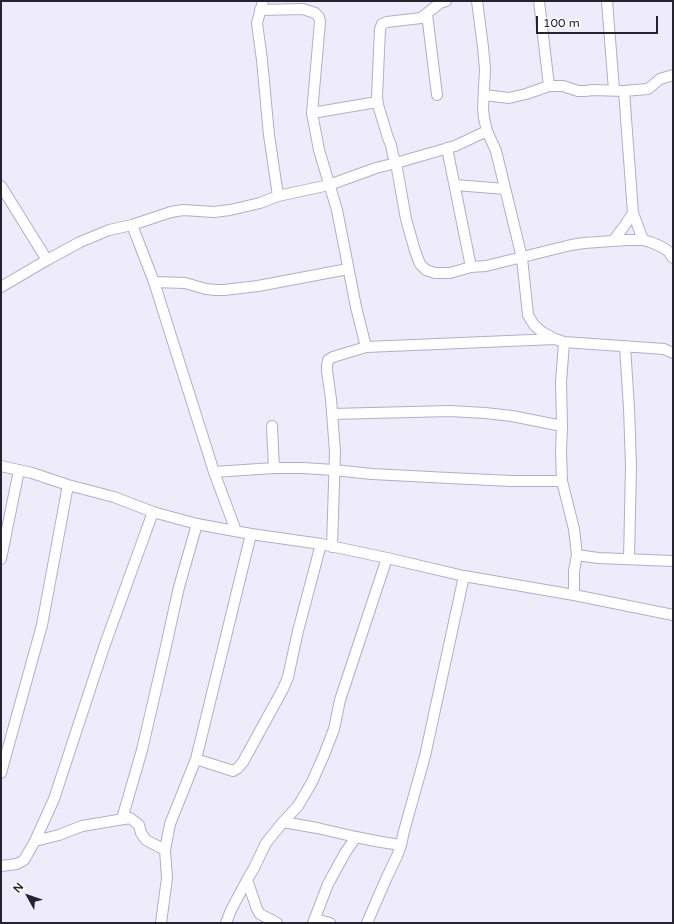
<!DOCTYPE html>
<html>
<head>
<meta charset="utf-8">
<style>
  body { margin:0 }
  #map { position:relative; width:674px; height:924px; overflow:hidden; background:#eeecfa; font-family:"Varela Round",sans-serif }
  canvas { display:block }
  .frame { position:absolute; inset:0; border:2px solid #25232f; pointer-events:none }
  .north { position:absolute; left:8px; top:876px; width:40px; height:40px; -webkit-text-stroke:3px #fbfbfb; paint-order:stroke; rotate:310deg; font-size:11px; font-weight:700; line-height:16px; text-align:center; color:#25232f }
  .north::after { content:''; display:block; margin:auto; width:14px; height:18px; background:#25232f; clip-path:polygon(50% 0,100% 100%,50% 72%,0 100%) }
  .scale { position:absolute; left:536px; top:16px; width:122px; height:18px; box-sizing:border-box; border:2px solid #25232f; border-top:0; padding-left:5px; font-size:12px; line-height:14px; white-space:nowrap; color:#25232f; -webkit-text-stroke:3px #fbfbfb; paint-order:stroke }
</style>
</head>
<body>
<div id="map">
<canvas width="674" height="924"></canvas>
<div class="frame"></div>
<div class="north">N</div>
<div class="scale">100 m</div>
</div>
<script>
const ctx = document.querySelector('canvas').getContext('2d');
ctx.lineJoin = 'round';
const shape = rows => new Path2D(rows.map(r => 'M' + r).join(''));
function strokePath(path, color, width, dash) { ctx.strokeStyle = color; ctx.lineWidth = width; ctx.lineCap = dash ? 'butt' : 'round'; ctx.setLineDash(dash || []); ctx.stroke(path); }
const street = shape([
  [263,1,257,23,262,60,269,135,278,196],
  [446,1,440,3,421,18,387,22,382,24,380,29,377,97,378,105,388,138,391,145,393,155,396,163,406,219,415,251,420,264,426,270,435,273,450,273,471,267,486,266,571,245,584,243,627,240,643,240,650,242,660,246,668,251,673,258],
  [477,1,483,47,485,69,483,108,484,118,487,131,496,151,522,258,528,315,534,325,542,332,555,339,564,342,664,349,673,353],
  [539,1,549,86],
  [607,1,614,90],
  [260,10,303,9,315,13,319,17,320,22,312,113,377,102],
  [427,14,437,95],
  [624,91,633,213,643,240],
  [484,95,509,98,526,94,549,86,563,86,578,91,585,91,593,90,624,91,648,89,660,79,673,75],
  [312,113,319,150,337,210,356,307,366,347],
  [447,148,471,267],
  [455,185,505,189],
  [1,186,47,260],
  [132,225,154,282,214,472,236,531],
  [613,241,625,225,633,213],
  [154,282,185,283,206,289,216,290,224,290,258,286,348,269],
  [1,287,47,260,80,242,109,230,132,225,171,212,183,210,214,212,230,210,260,203,278,196,329,185,376,168,396,163,455,146,487,131],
  [564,342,561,383,562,426,561,452,562,481,574,529,577,555,574,571,574,595],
  [625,346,629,408,631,466,629,559],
  [332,414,450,411,485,413,512,416,562,426],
  [272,426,274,468],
  [1,466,32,473,68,485,114,497,153,512,197,524,251,534,321,544,387,558,464,576,574,595,673,615],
  [214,472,274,468,303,468,334,470,372,474,449,478,512,481,562,481],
  [332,547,335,452,331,399,327,371,327,366,328,360,333,357,366,347,555,339],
  [577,555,598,558,673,561],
  [1,559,19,470],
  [196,759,233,771,238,768,243,762,283,689,288,677,298,631,321,544],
  [1,773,42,625,68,485],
  [122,819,142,750,164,655,179,587,197,524],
  [283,822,317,828,356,837],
  [35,841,59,835,82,826,130,818,139,825,141,833,146,840,165,850],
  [1,866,17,864,24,860,35,841,54,799,104,647,153,512],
  [247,880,257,909,260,914,277,923],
  [315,919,330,923],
  [161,923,167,878,165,850,170,824,196,759,251,534],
  [226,923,231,910,247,880,254,868,266,843,283,822,298,806,312,782,324,755,334,729,340,700,387,558],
  [313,923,328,884,345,853,356,837,381,842,401,845,404,831,425,756,464,576],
  [367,923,386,879,397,856,401,845]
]);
strokePath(street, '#b2adce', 12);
strokePath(street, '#fff', 10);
</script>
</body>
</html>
